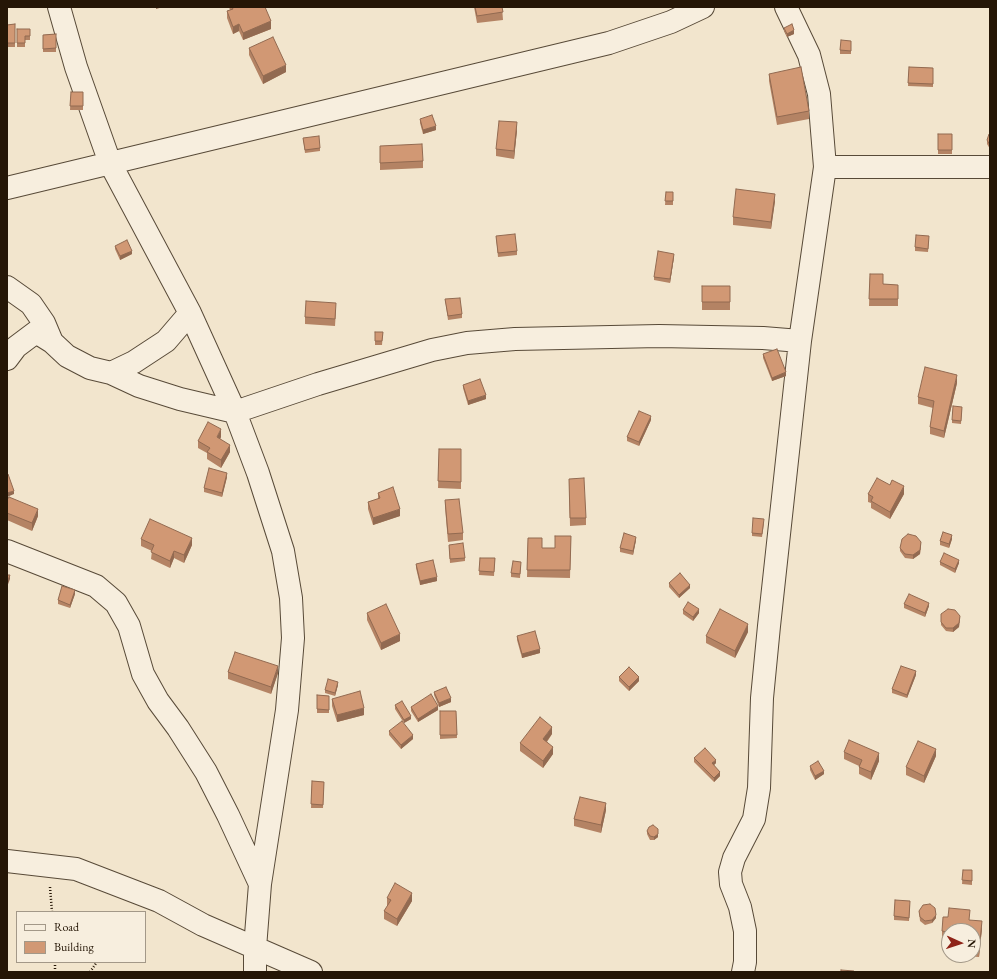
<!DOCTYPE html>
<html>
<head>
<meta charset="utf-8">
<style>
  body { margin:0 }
  #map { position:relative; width:997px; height:979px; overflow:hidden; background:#f2e5cd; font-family:"EB Garamond",serif }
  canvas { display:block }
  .frame { position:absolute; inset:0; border:8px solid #251606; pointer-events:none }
  .legend { position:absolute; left:16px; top:911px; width:130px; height:52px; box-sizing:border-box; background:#f7eede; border:1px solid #a39888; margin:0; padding:5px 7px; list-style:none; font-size:12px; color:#251606 }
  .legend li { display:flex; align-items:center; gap:8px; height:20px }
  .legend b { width:20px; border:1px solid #a39888 }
  .north { position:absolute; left:941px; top:923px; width:40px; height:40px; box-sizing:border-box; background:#f7eede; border:1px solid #a39888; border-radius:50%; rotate:93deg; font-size:11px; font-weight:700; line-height:16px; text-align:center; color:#251606 }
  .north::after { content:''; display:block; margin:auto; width:14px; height:18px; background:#8f2418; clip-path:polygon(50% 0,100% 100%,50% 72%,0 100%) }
</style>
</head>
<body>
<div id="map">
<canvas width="997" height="979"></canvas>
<div class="frame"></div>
<ul class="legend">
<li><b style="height:5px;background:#f7eede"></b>Road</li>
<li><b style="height:11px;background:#d19874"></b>Building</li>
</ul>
<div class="north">N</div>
</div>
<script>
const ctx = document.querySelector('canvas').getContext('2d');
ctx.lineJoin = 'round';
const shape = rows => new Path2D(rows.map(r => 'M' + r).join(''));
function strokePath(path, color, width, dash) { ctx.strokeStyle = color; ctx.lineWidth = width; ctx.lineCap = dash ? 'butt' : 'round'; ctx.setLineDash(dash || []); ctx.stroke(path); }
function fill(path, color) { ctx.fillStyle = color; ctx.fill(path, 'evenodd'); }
const street = shape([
  [59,7,76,67,110,163,190,313,235,412,258,473,283,551,291,598,293,638,287,710,260,884,255,948,255,972],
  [825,167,990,167],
  [7,188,609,43,671,22,703,7],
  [7,287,31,304,44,323,52,342],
  [7,359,16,347,36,332,52,342,67,356,90,368,111,373,134,362,166,341,190,313],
  [111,373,139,386,180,399,235,412,318,384,432,350,467,343,515,339,659,336,763,338,800,341],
  [7,551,96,586,116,603,129,626,143,674,158,701,178,728,206,772,228,815,260,884],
  [7,861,76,869,159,901,203,925,311,972],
  [743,972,745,962,745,931,740,907,731,884,730,872,734,858,754,819,759,788,762,698,769,626,800,341,825,167,819,94,809,55,786,7]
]);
strokePath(street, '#584a38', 24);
strokePath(shape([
  [50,887,52,912],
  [55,962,55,972],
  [90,972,97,962]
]), '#251606', 2.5, [1, 2]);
strokePath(street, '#f7eede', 22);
fill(shape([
  [229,7,265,7,271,29,243,40,239,31,233,34,227,18,227,11,230,10],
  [474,7,502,7,503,20,477,23],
  [15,24,15,47,7,47,7,25],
  [784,28,794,34,787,37,784,31],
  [17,29,30,29,30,40,25,40,25,47,17,47],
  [56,34,56,52,43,52,43,35],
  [851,41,851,54,840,54,840,50],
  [249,48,286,72,263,84,249,55],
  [909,67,933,68,933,87,908,86],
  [769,74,809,111,809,119,777,125,769,81],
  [71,92,83,92,83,110,70,110],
  [420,119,436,130,423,134,420,123],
  [517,130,514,159,496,156,496,149],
  [990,133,990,149,987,144,987,140],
  [938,134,952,134,952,154,938,154],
  [303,138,320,148,320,151,305,153],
  [380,146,423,161,423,168,380,170],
  [666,192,673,192,673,205,665,205],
  [775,201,771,229,733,225,733,217],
  [496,236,517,251,517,255,498,257],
  [929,240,928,252,915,251,915,247],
  [115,246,132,254,120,260,115,249],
  [674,257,670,283,654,280,654,277],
  [870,274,883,284,898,285,898,306,869,306],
  [702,286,730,286,730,310,702,310],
  [445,299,462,314,462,318,448,320],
  [336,310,335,326,305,324,305,317],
  [375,332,383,332,382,345,375,345],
  [763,354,786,376,772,381,763,358],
  [957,383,944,438,930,434,930,427,933,408,918,404,918,397],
  [463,385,486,399,468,405,463,388],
  [962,407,961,424,952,423,952,420],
  [651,420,639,446,627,441,627,437],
  [221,437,220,439,230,452,221,468,207,459,207,453,198,448,198,441],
  [439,449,461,449,461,489,438,488],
  [227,477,222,497,204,492,204,488],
  [569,479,586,518,586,525,570,526],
  [890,485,904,494,890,519,871,508,871,503,868,502,868,494],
  [378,493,400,516,373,525,368,509,368,502,378,499],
  [7,500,38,516,32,531,7,520],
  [445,500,463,533,463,540,448,542,445,507],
  [764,523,762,537,752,536,752,533],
  [571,536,570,578,527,577,528,538,542,548,555,548],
  [141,539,192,545,184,563,174,558,170,568,151,559,152,551,141,546],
  [952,539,949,548,940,545,940,541],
  [636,540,633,555,620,552,620,548],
  [449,545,465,558,465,561,450,563],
  [921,546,920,554,913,559,905,558,900,551,900,548],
  [480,558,495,558,494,576,479,575],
  [940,562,959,563,955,573,940,565],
  [416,564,437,581,420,585,416,568],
  [521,565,520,578,511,577,511,573],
  [669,583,690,588,679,598,669,587],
  [75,594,70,608,58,604,58,600],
  [904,604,929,606,925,617,904,608],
  [683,610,699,613,693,621,683,614],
  [367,613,400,641,381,650,367,620],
  [960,619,959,627,953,632,946,631,941,625,941,622],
  [748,632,735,658,706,643,706,636],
  [517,636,540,653,522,658,517,640],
  [228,672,278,673,271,694,228,679],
  [916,675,907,698,892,693,892,689],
  [619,677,639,681,629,691,619,681],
  [338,685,335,696,325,693,325,690],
  [434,692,451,702,439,707,434,695],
  [317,695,329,696,329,713,317,713],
  [332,699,364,715,337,722,332,706],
  [395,705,411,719,404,723,395,709],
  [411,707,438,710,418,722,411,711],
  [440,711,456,711,457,738,440,739],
  [389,731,413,739,401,749,389,735],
  [552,734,547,742,553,754,543,768,520,751,520,743],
  [844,752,879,761,871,780,859,774,859,766,844,759],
  [936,756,924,783,906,775,906,767],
  [694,758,716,763,714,765,720,776,714,782,694,762],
  [810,766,824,774,815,780,810,770],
  [312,781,324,782,323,808,311,808],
  [606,810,601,833,574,826,574,819],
  [658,829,658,837,654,840,650,840,647,834,647,831],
  [963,870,972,870,972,885,962,884],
  [387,898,412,901,397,926,384,919,384,911,388,906,387,905],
  [910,905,909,921,894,920,894,916],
  [919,911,936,918,932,923,925,925,920,921],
  [970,920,982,928,979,957,965,956,965,955,973,955,973,931,949,931,949,945,947,944,947,939,942,939,942,931]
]), '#b48364');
fill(shape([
  [156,7,163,7,156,9],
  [271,21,271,29,243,40,243,33],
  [239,24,239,31,233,34,233,27],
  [794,30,794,34,787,37,787,34],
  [286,65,286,72,263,84,263,76],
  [517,122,517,130,514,159,514,151],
  [436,126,436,130,423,134,423,130],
  [775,194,775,201,771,229,771,222],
  [132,251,132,254,120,260,120,256],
  [674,254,674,257,670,283,670,279],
  [786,372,786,376,772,381,772,378],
  [957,375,957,383,944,438,944,431],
  [486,395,486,399,468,405,468,401],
  [651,416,651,420,639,446,639,442],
  [221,429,221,437,217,445,217,437],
  [230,445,230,452,221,468,221,460],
  [227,473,227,477,222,497,222,493],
  [904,486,904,494,890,519,890,512],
  [14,491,14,494,7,497,7,493],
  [38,509,38,516,32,531,32,523],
  [400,509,400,516,373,525,373,518],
  [952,535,952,539,949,548,949,544],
  [636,537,636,540,633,555,633,551],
  [192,538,192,545,184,563,184,555],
  [921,542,920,554,913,559,913,555],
  [174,551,174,558,170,568,170,561],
  [959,560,959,563,955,573,955,569],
  [10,575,10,579,7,587,7,583],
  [437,577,437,581,420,585,420,581],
  [690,585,690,588,679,598,679,595],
  [75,590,75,594,70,608,70,605],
  [929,603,929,606,925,617,925,613],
  [699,609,699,613,693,621,693,617],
  [960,616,959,627,953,632,953,628],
  [748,624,748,632,735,658,735,651],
  [400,634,400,641,381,650,381,643],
  [540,649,540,653,522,658,522,654],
  [278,666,278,673,271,694,271,687],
  [916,671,916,675,907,698,907,695],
  [639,677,639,681,629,691,629,687],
  [338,682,338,685,335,696,335,693],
  [451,698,451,702,439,707,439,703],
  [438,706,438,710,418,722,418,719],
  [364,708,364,715,337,722,337,715],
  [411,716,411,719,404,723,404,720],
  [552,727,552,734,543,746,543,739],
  [413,735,413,739,401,749,401,745],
  [553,747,553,754,543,768,543,761],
  [936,749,936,756,924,783,924,776],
  [879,753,879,761,871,780,871,772],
  [716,760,716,763,712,767,712,763],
  [824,771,824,774,815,780,815,776],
  [720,772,720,776,714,782,714,778],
  [606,803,606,810,601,833,601,825],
  [658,834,658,837,654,840,654,837],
  [412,893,412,901,397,926,397,919],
  [936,915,936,918,932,923,932,920],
  [982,921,982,928,979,957,979,950]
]), '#926a51');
const building = shape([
  [232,7,265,7,271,21,243,33,239,24,233,27,227,11,233,9,232,7],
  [475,7,502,7,503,12,477,16,475,7],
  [15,24,15,43,7,43,7,25,15,24],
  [792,24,794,30,787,34,784,28,792,24],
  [17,29,30,29,30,36,25,36,25,43,17,43,17,29],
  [56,34,56,48,43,49,43,35,56,34],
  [273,37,286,65,263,76,249,48,273,37],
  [841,40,851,41,851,51,840,50,841,40],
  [801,67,809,111,777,117,769,74,801,67],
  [909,67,933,68,933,84,908,83,909,67],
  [71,92,83,92,83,106,70,106,71,92],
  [432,115,436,126,423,130,420,119,432,115],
  [499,121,517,122,514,151,496,149,499,121],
  [990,133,990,145,987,140,989,134,990,133],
  [938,134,952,134,952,150,938,150,938,134],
  [319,136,320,148,305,150,303,138,319,136],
  [422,144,423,161,380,163,380,146,422,144],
  [736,189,775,194,771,222,733,217,736,189],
  [666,192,673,192,673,201,665,201,666,192],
  [515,234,517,251,498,253,496,236,515,234],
  [916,235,929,236,928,249,915,247,916,235],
  [127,240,132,251,120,256,115,246,127,240],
  [658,251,674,254,670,279,654,277,658,251],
  [870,274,883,274,883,284,898,285,898,299,869,299,870,274],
  [702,286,730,286,730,302,702,302,702,286],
  [460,298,462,314,448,316,445,299,460,298],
  [306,301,336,303,335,319,305,317,306,301],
  [375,332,383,332,382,341,375,341,375,332],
  [777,349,786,372,772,378,763,354,777,349],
  [925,367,957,375,944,431,930,427,934,401,918,397,925,367],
  [480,379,486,395,468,401,463,385,480,379],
  [953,406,962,407,961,421,952,420,953,406],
  [639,411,651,416,639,442,627,437,639,411],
  [208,422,221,429,217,437,230,445,221,460,207,452,210,448,198,441,208,422],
  [439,449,461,449,461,482,438,481,439,449],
  [209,468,227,473,222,493,204,488,209,468],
  [7,474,8,474,14,491,7,493,7,474],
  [584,478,586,518,570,518,569,479,584,478],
  [877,478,890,485,892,480,904,486,890,512,871,501,873,497,868,494,877,478],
  [393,487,400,509,373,518,368,502,380,498,378,493,393,487],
  [9,497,38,509,32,523,7,513,7,500,9,497],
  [459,499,463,533,448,534,445,500,459,499],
  [753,518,764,519,762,534,752,533,753,518],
  [150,519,192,538,184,555,174,551,170,561,151,552,154,545,141,539,150,519],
  [943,532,952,535,949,544,940,541,943,532],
  [624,533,636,537,633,551,620,548,624,533],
  [908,534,916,536,921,542,920,550,913,555,905,554,900,548,902,539,908,534],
  [555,536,571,536,570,570,527,570,528,538,542,538,542,548,555,548,555,536],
  [463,543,465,558,450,559,449,545,463,543],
  [944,553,959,560,955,569,940,562,944,553],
  [480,558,495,558,494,572,479,571,480,558],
  [433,560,437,577,420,581,416,564,433,560],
  [513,561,521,562,520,574,511,573,513,561],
  [680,573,690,585,679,595,669,583,680,573],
  [7,575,10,575,7,583,7,575],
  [62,586,75,590,70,605,58,600,62,586],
  [909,594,929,603,925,613,904,604,909,594],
  [688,602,699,609,693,617,683,610,688,602],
  [386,604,400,634,381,643,367,613,386,604],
  [720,609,748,624,735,651,706,636,720,609],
  [948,609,955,610,960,616,959,623,953,628,946,628,941,622,941,614,948,609],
  [535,631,540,649,522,654,517,636,535,631],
  [235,652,278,666,271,687,228,672,235,652],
  [901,666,916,671,907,695,892,689,901,666],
  [629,667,639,677,629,687,619,677,629,667],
  [328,679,338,682,335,693,325,690,328,679],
  [446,687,451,698,439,703,434,692,446,687],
  [360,691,364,708,337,715,332,699,360,691],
  [431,694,438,706,418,719,411,707,431,694],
  [317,695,329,696,329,710,317,709,317,695],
  [402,701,411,716,404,720,395,705,402,701],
  [440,711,456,711,457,735,440,735,440,711],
  [540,717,552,727,543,739,553,747,543,761,520,743,540,717],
  [402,721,413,735,401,745,389,731,402,721],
  [849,740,879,753,871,772,859,767,862,760,844,752,849,740],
  [918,741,936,749,924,776,906,767,918,741],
  [705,748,716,760,712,763,720,772,714,778,694,758,705,748],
  [818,761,824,771,815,776,810,766,818,761],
  [312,781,324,782,323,805,311,804,312,781],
  [580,797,606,803,601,825,574,819,580,797],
  [653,825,658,829,658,834,654,837,650,836,647,831,649,827,653,825],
  [963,870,972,870,972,881,962,880,963,870],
  [395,883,412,893,397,919,384,911,391,900,387,898,395,883],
  [895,900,910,901,909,918,894,916,895,900],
  [930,904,935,908,936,915,932,920,925,921,920,917,919,911,923,905,930,904],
  [949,908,970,910,969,920,982,921,979,950,973,949,973,931,949,931,949,937,947,937,947,932,942,931,943,917,948,917,949,908],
  [841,970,854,971,854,972,841,972,841,970]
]);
fill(building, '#d19874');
strokePath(building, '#926a51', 1);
</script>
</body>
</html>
